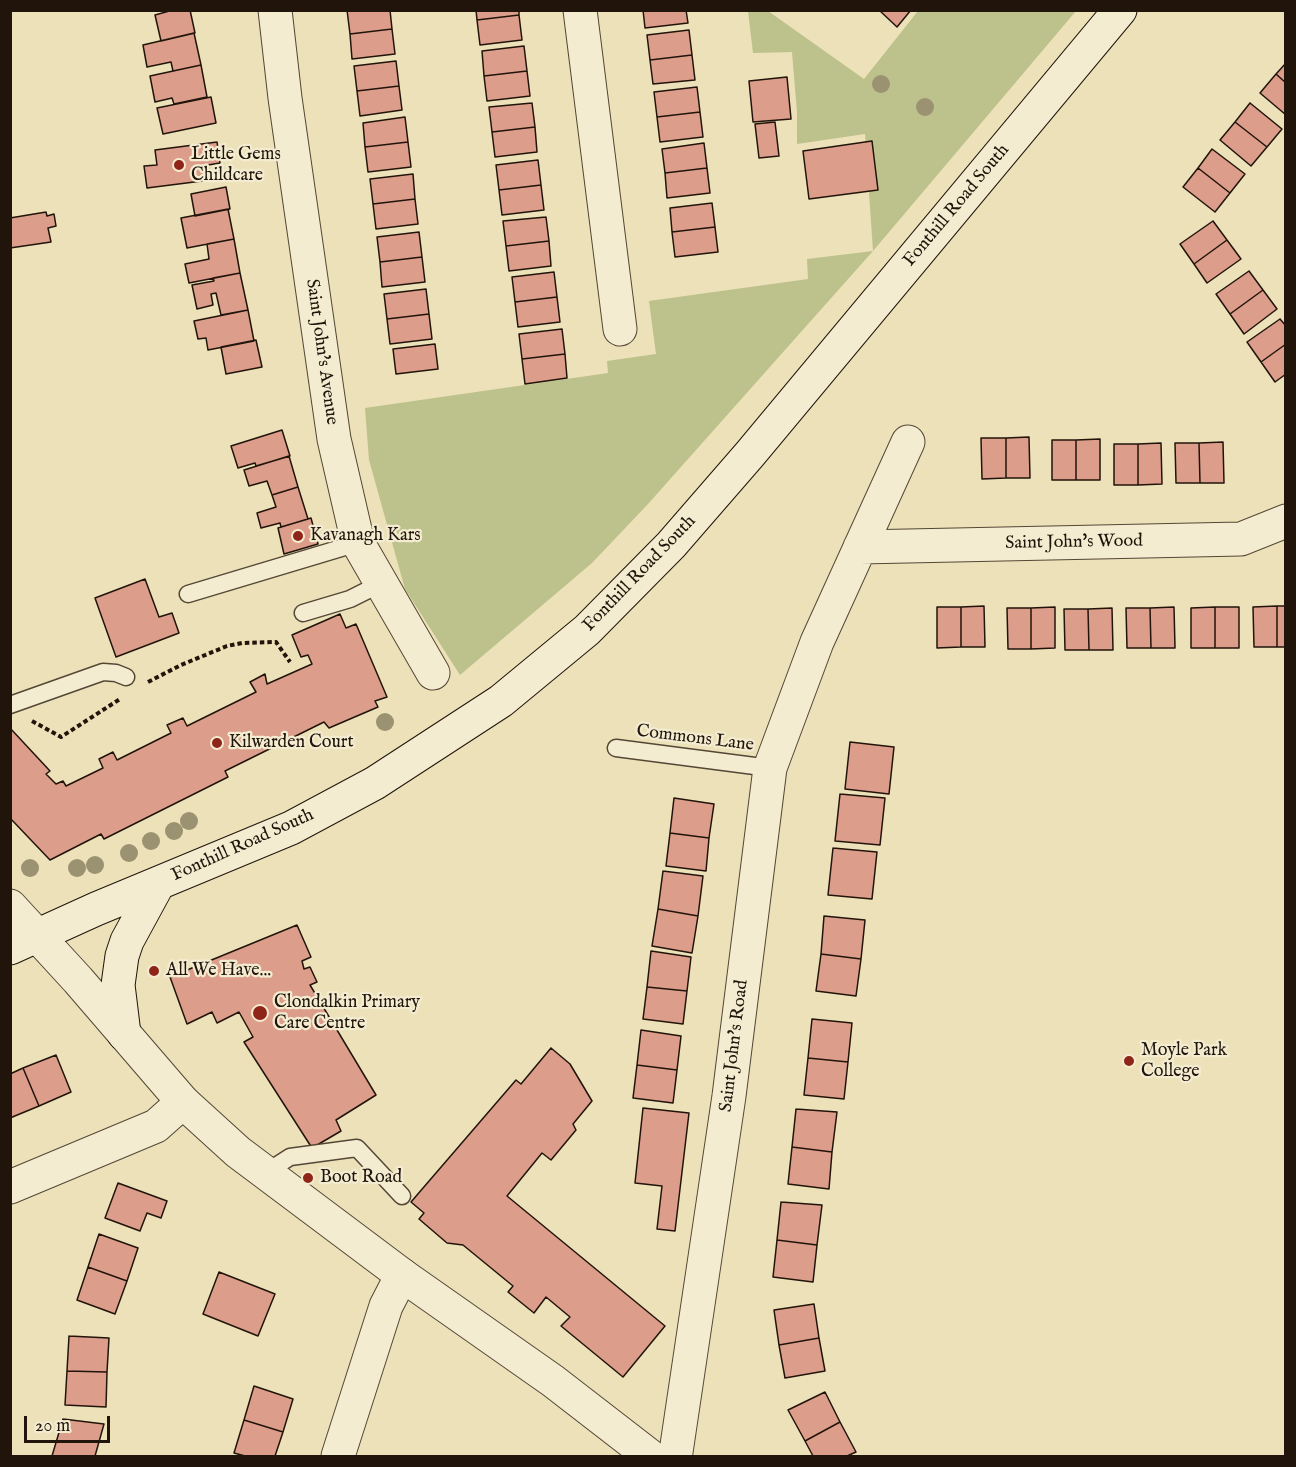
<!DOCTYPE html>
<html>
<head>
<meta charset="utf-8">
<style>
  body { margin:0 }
  #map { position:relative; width:1296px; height:1467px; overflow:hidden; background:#ece1b8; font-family:"IM FELL English",serif }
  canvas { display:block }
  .frame { position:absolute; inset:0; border:12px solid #21140a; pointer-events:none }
  .scale { position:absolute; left:24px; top:1416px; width:86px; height:27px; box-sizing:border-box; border:3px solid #21140a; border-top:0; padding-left:8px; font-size:18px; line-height:21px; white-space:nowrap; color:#21140a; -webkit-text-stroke:4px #f3ecd1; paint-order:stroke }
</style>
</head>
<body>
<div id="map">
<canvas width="1296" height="1467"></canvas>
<div class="frame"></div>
<div class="scale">20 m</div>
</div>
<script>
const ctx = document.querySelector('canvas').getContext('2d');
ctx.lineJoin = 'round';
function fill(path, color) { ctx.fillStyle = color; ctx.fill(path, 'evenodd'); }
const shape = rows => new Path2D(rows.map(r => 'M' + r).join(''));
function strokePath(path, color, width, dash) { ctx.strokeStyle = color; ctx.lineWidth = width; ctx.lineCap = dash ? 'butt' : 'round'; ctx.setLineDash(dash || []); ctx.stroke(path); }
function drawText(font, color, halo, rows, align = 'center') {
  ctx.font = font + ' "IM FELL English",serif'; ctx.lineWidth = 4.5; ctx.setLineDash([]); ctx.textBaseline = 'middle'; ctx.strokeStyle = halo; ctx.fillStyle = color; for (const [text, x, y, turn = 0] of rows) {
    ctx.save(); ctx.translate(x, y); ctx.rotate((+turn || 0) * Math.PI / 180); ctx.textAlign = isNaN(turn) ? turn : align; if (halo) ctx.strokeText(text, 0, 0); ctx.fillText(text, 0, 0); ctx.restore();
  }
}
fill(shape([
  [748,11,768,11,864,79,918,11,1076,11,873,251,648,504,592,563,460,675,405,589,369,460,365,408,608,373,607,361,656,354,649,301,808,279,807,259,873,251,865,134,797,144,797,112,792,52,753,53]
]), '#bdc18b');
const building = shape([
  [173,10,190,10,195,33,161,41,155,15,173,10],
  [347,10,390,10,392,29,350,34,347,10],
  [476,10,519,10,519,15,477,20,476,10],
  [643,10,686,10,688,23,645,28,643,10],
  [879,10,911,10,897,27,879,10],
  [519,15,522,40,480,45,477,20,519,15],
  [392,29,395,54,352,59,350,34,392,29],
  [689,30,692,55,650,60,647,35,689,30],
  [194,33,201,65,173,71,171,62,147,67,143,45,194,33],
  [524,46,527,71,484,76,482,51,524,46],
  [692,55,695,80,653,84,650,60,692,55],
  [396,61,399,86,357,91,354,66,396,61],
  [1286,63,1286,83,1276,74,1286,63],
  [201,65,207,97,174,104,172,98,155,102,150,76,201,65],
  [527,71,530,96,487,101,484,76,527,71],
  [1276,74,1286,83,1286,115,1260,93,1276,74],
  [787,77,791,119,753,122,749,81,787,77],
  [399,86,402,110,360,116,357,91,399,86],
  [697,87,700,112,657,117,654,92,697,87],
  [211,97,216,123,163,134,157,108,211,97],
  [532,103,535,127,492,132,489,107,532,103],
  [1250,103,1282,129,1267,147,1235,122,1250,103],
  [700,112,703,137,660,142,657,117,700,112],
  [405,117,408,142,365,147,363,123,405,117],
  [775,122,779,156,759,158,755,124,775,122],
  [1235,122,1267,147,1251,166,1220,140,1235,122],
  [535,127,537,152,495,157,492,132,535,127],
  [872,141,878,190,809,199,803,151,872,141],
  [217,142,220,163,208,165,210,180,147,188,144,166,157,165,155,150,217,142],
  [408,142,411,167,368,172,365,147,408,142],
  [704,143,707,168,665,173,662,149,704,143],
  [1212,149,1245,174,1230,193,1198,168,1212,149],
  [538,160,541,185,499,190,496,165,538,160],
  [707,168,710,193,667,198,665,173,707,168],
  [1198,168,1230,193,1215,212,1183,187,1198,168],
  [413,174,415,199,373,204,370,179,413,174],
  [541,185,544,210,502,215,499,190,541,185],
  [226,187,230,209,195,216,191,194,226,187],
  [415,199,418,224,376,229,373,204,415,199],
  [712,203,715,227,672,232,670,208,712,203],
  [228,209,234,239,187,248,181,218,228,209],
  [46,212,47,216,54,214,56,226,48,228,51,242,10,248,10,218,46,212],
  [546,217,549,241,506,246,503,221,546,217],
  [1213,221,1227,240,1194,264,1180,244,1213,221],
  [715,227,718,252,675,257,672,232,715,227],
  [419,232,422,257,380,262,377,237,419,232],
  [234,239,240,273,189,283,185,264,209,259,207,244,234,239],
  [1227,240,1241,259,1207,283,1194,264,1227,240],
  [549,241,551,266,509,271,506,246,549,241],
  [422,257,425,282,382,287,380,262,422,257],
  [1249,271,1263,290,1230,314,1216,294,1249,271],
  [554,272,557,297,515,302,512,277,554,272],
  [240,273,248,310,221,315,216,293,211,294,213,305,197,309,192,285,214,281,213,278,240,273],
  [426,289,429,314,387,319,384,294,426,289],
  [1263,290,1277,309,1244,334,1230,314,1263,290],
  [557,297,560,322,518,327,515,302,557,297],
  [248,310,254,341,208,350,206,338,198,339,194,321,248,310],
  [429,314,432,339,390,344,387,319,429,314],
  [1280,319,1286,326,1286,344,1261,362,1247,342,1280,319],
  [562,329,565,354,522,359,519,334,562,329],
  [256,340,262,367,226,374,221,347,256,340],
  [435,344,438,369,396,374,393,349,435,344],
  [1286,344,1286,374,1275,382,1261,362,1286,344],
  [565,354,567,378,525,384,522,359,565,354],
  [282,430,290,456,256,466,255,463,238,468,231,446,282,430],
  [1029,437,1030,478,1006,478,1006,438,1029,437],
  [981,438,1006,438,1006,478,982,479,981,438],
  [1100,439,1100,480,1076,480,1076,440,1100,439],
  [1052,440,1076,440,1076,480,1052,480,1052,440],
  [1223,442,1224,483,1200,483,1199,443,1223,442],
  [1161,443,1162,484,1138,485,1138,444,1161,443],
  [1175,443,1199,443,1200,483,1176,483,1175,443],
  [1114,444,1138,444,1138,485,1114,485,1114,444],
  [289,456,298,487,272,495,267,481,249,486,244,470,289,456],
  [298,487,308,519,281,527,280,523,261,528,257,513,276,507,272,495,298,487],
  [311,518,318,544,284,554,278,528,311,518],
  [145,579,159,617,172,613,179,633,116,657,95,598,145,579],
  [984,606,985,647,961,647,961,607,984,606],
  [1277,606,1277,647,1254,647,1253,607,1277,606],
  [1277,606,1286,606,1286,647,1277,647,1277,606],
  [937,607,961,607,961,647,937,648,937,607],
  [1055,607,1055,648,1031,649,1031,608,1055,607],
  [1174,607,1175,648,1151,648,1150,608,1174,607],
  [1215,607,1215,648,1191,648,1191,608,1215,607],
  [1215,607,1239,607,1239,648,1215,648,1215,607],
  [1007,608,1031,608,1031,649,1008,649,1007,608],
  [1112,608,1113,650,1089,650,1088,609,1112,608],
  [1126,608,1150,608,1151,648,1127,648,1126,608],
  [1064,609,1088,609,1089,650,1065,650,1064,609],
  [340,614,346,628,356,624,387,697,375,701,378,707,329,728,324,722,225,771,228,777,104,839,101,834,50,860,10,818,10,728,50,771,46,774,56,784,63,781,66,786,103,768,99,759,113,752,117,760,171,733,167,725,183,718,187,726,256,692,250,682,265,674,267,684,312,664,308,655,301,657,292,635,340,614],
  [850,742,894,747,889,794,845,789,850,742],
  [840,794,885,798,880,845,835,841,840,794],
  [674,798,714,804,709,838,670,833,674,798],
  [670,833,709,838,706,871,666,866,670,833],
  [833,848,877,852,872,899,828,895,833,848],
  [663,871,703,876,698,916,658,909,663,871],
  [658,909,698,916,692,953,652,946,658,909],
  [824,916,865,920,861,959,821,954,824,916],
  [297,925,311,957,302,961,304,969,310,967,317,982,310,985,376,1095,336,1120,341,1131,312,1148,244,1042,253,1037,239,1012,217,1023,212,1012,187,1024,170,977,297,925],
  [651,951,691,957,687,991,647,987,651,951],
  [821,954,861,959,856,996,816,991,821,954],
  [647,987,687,991,683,1024,643,1019,647,987],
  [812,1019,852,1023,848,1062,808,1058,812,1019],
  [641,1030,681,1036,677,1070,637,1065,641,1030],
  [551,1048,570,1064,592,1101,573,1124,576,1130,551,1160,542,1153,507,1196,665,1326,623,1377,561,1326,570,1317,546,1297,534,1313,508,1292,513,1286,463,1245,447,1243,419,1219,424,1213,411,1202,516,1080,521,1084,551,1048],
  [56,1055,71,1092,39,1106,23,1068,56,1055],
  [808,1058,848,1062,844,1099,804,1095,808,1058],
  [637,1065,677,1070,673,1103,633,1098,637,1065],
  [23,1068,39,1106,10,1118,10,1074,23,1068],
  [643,1108,689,1113,675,1231,657,1229,662,1186,635,1183,643,1108],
  [796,1109,837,1112,832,1152,792,1147,796,1109],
  [792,1147,832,1152,829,1189,788,1184,792,1147],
  [118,1183,167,1201,161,1218,147,1213,140,1231,105,1218,118,1183],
  [781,1202,822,1205,817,1245,777,1240,781,1202],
  [99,1234,138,1248,127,1281,88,1267,99,1234],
  [777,1240,817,1245,813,1282,773,1277,777,1240],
  [88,1267,127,1281,115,1314,77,1300,88,1267],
  [219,1272,275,1294,258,1336,203,1314,219,1272],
  [814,1304,819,1338,779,1345,774,1310,814,1304],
  [69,1336,109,1338,107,1372,67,1371,69,1336],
  [819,1338,825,1371,785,1378,779,1345,819,1338],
  [67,1371,107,1372,106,1407,65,1405,67,1371],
  [254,1386,293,1399,283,1432,244,1420,254,1386],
  [825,1392,840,1422,805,1441,788,1410,825,1392],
  [63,1419,104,1424,95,1456,52,1456,63,1419],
  [244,1420,283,1432,275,1456,245,1456,234,1453,244,1420],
  [840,1422,856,1452,847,1456,813,1456,805,1441,840,1422]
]);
fill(building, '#dd9d8b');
strokePath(building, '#21140a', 1.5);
const service = shape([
  [188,594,358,543],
  [303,613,350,599,382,583],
  [10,705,103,672,116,673,126,677],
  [616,748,770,768],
  [265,1173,290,1157,357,1148,402,1196]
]);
const minor = shape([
  [275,10,285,98,334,439,358,543,433,673],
  [580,10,620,329],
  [860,547,1241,539,1286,521],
  [10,1187,156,1126,183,1102],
  [338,1456,386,1306,402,1275],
  [673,1456,676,1452,729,1096,770,768,817,642,908,442]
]);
const tertiary = shape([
  [10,906,78,980,183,1102,238,1152,402,1275,553,1381,650,1456]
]);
const secondary = shape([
  [10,948,96,909,291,828,375,783,501,701,587,630,671,545,750,454,1120,10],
  [124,1034,118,985,122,956,127,941,158,884]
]);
strokePath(service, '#544736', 19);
strokePath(minor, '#544736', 35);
strokePath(tertiary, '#544736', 35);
strokePath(secondary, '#21140a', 35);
strokePath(shape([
  [148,682,181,665,227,646,242,643,276,642,290,662],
  [32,721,61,737,120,699]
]), '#21140a', 4, [4.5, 3]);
strokePath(service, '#f3ecd1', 16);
strokePath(minor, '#f3ecd1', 33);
strokePath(tertiary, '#f3ecd1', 33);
strokePath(secondary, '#f3ecd1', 33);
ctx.fillStyle = '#9b9271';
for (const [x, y] of [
  [881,84],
  [925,107],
  [385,722],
  [189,821],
  [174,831],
  [151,841],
  [129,853],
  [95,865],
  [30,868],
  [77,868]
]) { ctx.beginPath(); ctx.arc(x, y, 9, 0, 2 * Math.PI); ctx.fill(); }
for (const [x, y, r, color] of [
  [179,165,6,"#8f2418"],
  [298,536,6,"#8f2418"],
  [217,743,6,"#8f2418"],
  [154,971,6,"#8f2418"],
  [260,1013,8,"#8f2418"],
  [1129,1061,6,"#8f2418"],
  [308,1178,6,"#8f2418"]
]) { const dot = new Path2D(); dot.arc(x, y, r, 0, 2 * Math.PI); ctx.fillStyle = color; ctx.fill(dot); strokePath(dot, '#f3ecd1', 2); }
drawText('18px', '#21140a', '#f3ecd1', [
  ["Little Gems",191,155],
  ["Childcare",191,176],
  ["Kavanagh Kars",310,536],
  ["Kilwarden Court",229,743],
  ["All We Have...",166,971],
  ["Clondalkin Primary",274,1003],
  ["Care Centre",274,1024],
  ["Moyle Park",1141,1051],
  ["College",1141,1072],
  ["Boot Road",320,1178]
], 'left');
drawText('18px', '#21140a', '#f3ecd1', [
  ["Fonthill Road South",957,206,-50],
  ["Saint John's Avenue",321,352,82],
  ["Saint John's Wood",1074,543,-1],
  ["Fonthill Road South",640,574,-46],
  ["Commons Lane",695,739,7],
  ["Fonthill Road South",243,846,-24],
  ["Saint John's Road",735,1046,-83]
]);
</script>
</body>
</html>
